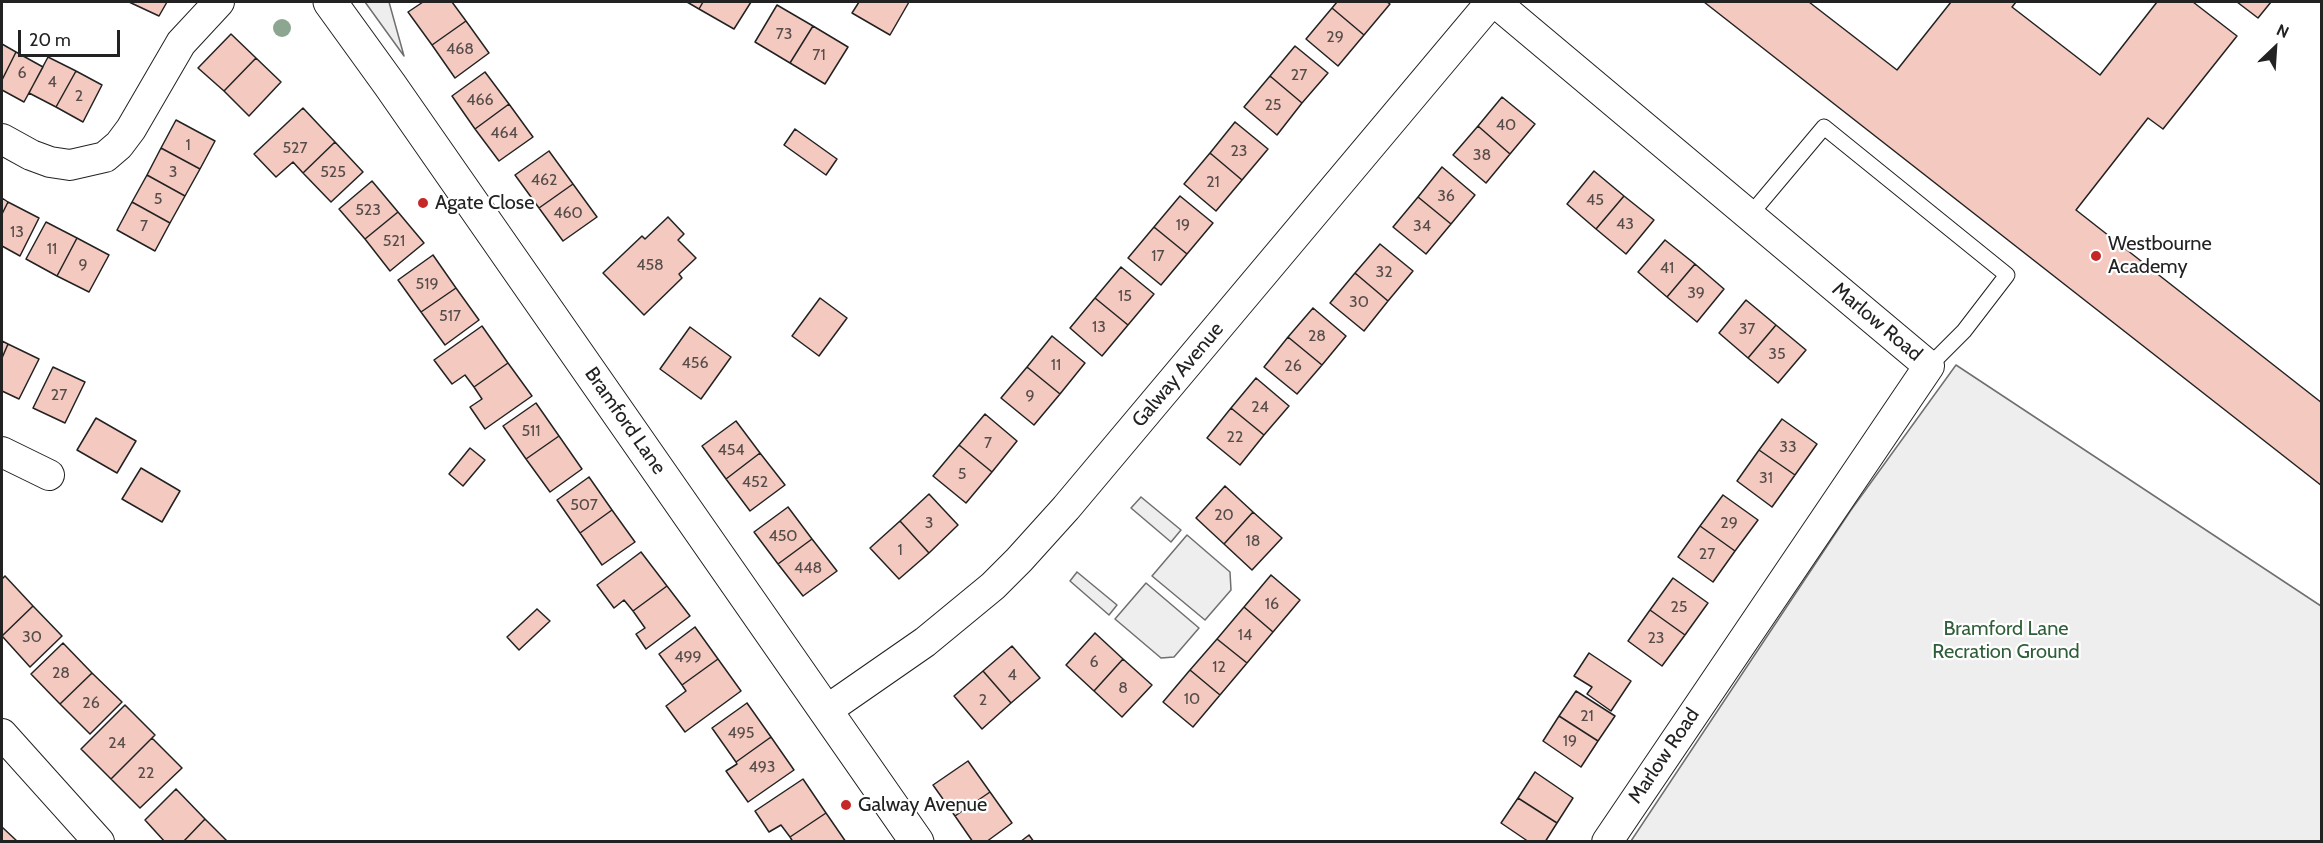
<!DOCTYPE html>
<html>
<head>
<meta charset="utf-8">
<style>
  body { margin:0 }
  #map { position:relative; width:2323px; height:843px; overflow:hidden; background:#fff; font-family:Cabin,sans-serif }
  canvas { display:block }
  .frame { position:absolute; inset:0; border:3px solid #222; pointer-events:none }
  .north { position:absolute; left:2245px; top:18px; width:60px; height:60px; -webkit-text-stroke:4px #fff; paint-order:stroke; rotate:25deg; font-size:16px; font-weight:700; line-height:24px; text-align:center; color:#222 }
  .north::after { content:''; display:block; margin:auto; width:21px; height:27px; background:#222; clip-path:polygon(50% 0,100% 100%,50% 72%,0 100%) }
  .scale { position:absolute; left:18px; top:30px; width:102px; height:27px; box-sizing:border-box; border:3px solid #222; border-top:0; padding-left:8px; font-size:18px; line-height:21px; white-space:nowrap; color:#222; -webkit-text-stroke:4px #fff; paint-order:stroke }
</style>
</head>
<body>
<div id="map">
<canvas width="2323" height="843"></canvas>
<div class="frame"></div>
<div class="north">N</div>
<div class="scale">20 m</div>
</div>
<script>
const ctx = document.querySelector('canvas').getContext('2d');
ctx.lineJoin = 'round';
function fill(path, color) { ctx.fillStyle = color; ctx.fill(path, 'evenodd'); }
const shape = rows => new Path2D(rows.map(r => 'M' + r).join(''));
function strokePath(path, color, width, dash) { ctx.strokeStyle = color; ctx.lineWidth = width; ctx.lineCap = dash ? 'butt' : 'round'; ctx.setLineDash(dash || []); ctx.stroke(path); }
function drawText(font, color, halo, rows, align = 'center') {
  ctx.font = font + ' Cabin,sans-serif'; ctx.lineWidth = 4.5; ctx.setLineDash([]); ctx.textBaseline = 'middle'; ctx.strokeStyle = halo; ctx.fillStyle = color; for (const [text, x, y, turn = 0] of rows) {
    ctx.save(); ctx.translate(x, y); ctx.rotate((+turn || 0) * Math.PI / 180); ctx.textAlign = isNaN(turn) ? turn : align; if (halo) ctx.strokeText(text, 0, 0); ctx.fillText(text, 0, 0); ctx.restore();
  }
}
const green = shape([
  [365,2,389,2,404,56,365,2],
  [1956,365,2321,606,2321,841,1631,841,1851,510,1956,365],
  [1141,497,1181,530,1171,542,1131,508,1141,497],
  [1187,535,1230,572,1231,590,1205,620,1152,576,1187,535],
  [1077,572,1117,605,1109,615,1070,581,1077,572],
  [1146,583,1199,628,1174,657,1161,658,1115,619,1146,583]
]);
fill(green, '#eee');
strokePath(green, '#6f6f6f', 1.5);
const building = shape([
  [129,2,167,2,159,16,129,2],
  [423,2,452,2,466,21,432,45,408,12,423,2],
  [687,2,703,2,699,9,687,2],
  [703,2,751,2,734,29,699,9,703,2],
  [859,2,909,2,890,35,852,13,859,2],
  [1337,2,1387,2,1390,4,1364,35,1332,8,1337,2],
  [1704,2,1809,2,1897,70,1951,2,2016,2,2012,7,2100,75,2157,2,2193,2,2237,36,2163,129,2148,118,2076,210,2322,403,2322,486,1704,2],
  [2237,2,2271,2,2258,18,2237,2],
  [777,5,813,26,790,63,755,42,777,5],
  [1332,8,1364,35,1338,66,1306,39,1332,8],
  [466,21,489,53,455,78,432,45,466,21],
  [813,26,848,47,825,84,790,63,813,26],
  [231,34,256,58,224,91,198,68,231,34],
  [2,44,16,52,2,80,2,44],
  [1295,46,1328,73,1302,103,1270,76,1295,46],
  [16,52,43,67,24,102,2,90,2,80,16,52],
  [48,57,76,71,56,107,29,93,48,57],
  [256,58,281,82,249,116,224,91,256,58],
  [76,71,102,85,83,122,56,107,76,71],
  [485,72,509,104,475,129,452,96,485,72],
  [1270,76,1302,103,1277,135,1244,107,1270,76],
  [1502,97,1535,124,1510,154,1478,126,1502,97],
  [509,104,533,137,499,161,475,129,509,104],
  [303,108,335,142,303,173,293,162,276,177,254,154,303,108],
  [176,120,215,141,200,169,161,148,176,120],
  [1235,122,1268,149,1242,180,1210,153,1235,122],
  [1478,126,1510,154,1486,183,1453,155,1478,126],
  [795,129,837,159,826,175,784,145,795,129],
  [335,142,363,172,331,202,303,173,335,142],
  [161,148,200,169,185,196,147,175,161,148],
  [549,151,573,184,539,208,515,175,549,151],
  [1210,153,1242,180,1216,211,1184,184,1210,153],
  [1442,167,1475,195,1451,224,1418,197,1442,167],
  [1594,171,1624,196,1596,229,1567,204,1594,171],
  [147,175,185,196,170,223,132,202,147,175],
  [372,181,398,212,365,239,339,209,372,181],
  [573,184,597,217,563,241,539,208,573,184],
  [1180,196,1213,223,1187,254,1154,227,1180,196],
  [1624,196,1654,220,1626,254,1596,229,1624,196],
  [1418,197,1451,224,1426,254,1393,227,1418,197],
  [2,198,8,202,2,214,2,198],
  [8,202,39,218,20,256,2,246,2,214,8,202],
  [132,202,170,223,155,251,117,230,132,202],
  [398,212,424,243,390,271,365,239,398,212],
  [668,217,684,234,678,240,696,258,679,274,682,278,644,315,603,273,642,236,645,239,668,217],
  [46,222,77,238,57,276,26,259,46,222],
  [1154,227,1187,254,1161,285,1128,258,1154,227],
  [77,238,109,255,89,292,57,276,77,238],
  [1665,240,1695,264,1667,297,1638,272,1665,240],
  [1380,244,1413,271,1388,301,1355,273,1380,244],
  [433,255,456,288,421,312,398,280,433,255],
  [1695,264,1724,289,1697,322,1667,297,1695,264],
  [1121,267,1154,294,1128,325,1095,298,1121,267],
  [1355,273,1388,301,1364,331,1330,303,1355,273],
  [456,288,479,320,445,345,421,312,456,288],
  [820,298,847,318,819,356,792,336,820,298],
  [1095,298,1128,325,1102,356,1070,328,1095,298],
  [1746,300,1776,325,1748,358,1719,333,1746,300],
  [1313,308,1346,336,1322,365,1288,337,1313,308],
  [1776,325,1806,350,1778,383,1748,358,1776,325],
  [482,326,508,363,474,387,465,375,452,384,434,360,482,326],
  [690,327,731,357,701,399,660,369,690,327],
  [1052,336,1085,363,1060,394,1027,367,1052,336],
  [1288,337,1322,365,1297,394,1264,367,1288,337],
  [2,341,8,344,2,358,2,341],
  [8,344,39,359,19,399,2,391,2,358,8,344],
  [508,363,532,396,485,429,470,407,482,399,474,387,508,363],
  [53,367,85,382,65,423,33,408,53,367],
  [1027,367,1060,394,1034,425,1001,398,1027,367],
  [1256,378,1289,406,1264,435,1231,408,1256,378],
  [536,403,559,436,526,459,503,426,536,403],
  [1231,408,1264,435,1240,465,1207,438,1231,408],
  [985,414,1017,441,992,472,959,445,985,414],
  [96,418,136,441,117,473,77,450,96,418],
  [1782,419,1817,444,1795,475,1759,450,1782,419],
  [736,421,760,453,726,479,702,446,736,421],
  [559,436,582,469,550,492,526,459,559,436],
  [959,445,992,472,966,503,933,476,959,445],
  [470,448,485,460,463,486,449,474,470,448],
  [1759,450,1795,475,1772,507,1737,481,1759,450],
  [760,453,785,485,750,511,726,479,760,453],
  [141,468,180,491,162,522,122,499,141,468],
  [589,477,612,510,580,533,557,500,589,477],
  [1225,486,1253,512,1224,544,1196,518,1225,486],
  [929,494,958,525,929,553,900,521,929,494],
  [1723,495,1758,520,1735,551,1700,526,1723,495],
  [788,507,812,539,778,564,754,532,788,507],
  [612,510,635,542,602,565,580,533,612,510],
  [1253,512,1282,538,1252,570,1224,544,1253,512],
  [900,521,929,553,899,579,870,548,900,521],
  [1700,526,1735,551,1713,582,1678,557,1700,526],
  [812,539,837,571,803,596,778,564,812,539],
  [641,552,667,586,633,611,624,600,614,608,597,585,641,552],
  [1271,575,1300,600,1273,632,1244,607,1271,575],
  [5,576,33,606,2,636,2,579,5,576],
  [1673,578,1708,603,1685,635,1650,610,1673,578],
  [667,586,690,616,646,649,636,634,645,628,633,611,667,586],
  [33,606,62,636,30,667,2,636,33,606],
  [1244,607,1273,632,1247,663,1217,639,1244,607],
  [537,609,550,621,519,650,507,637,537,609],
  [1650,610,1685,635,1662,666,1628,641,1650,610],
  [695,627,718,659,682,685,659,654,695,627],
  [1095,633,1123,659,1094,691,1066,665,1095,633],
  [1217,639,1247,663,1220,695,1190,670,1217,639],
  [63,643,92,673,60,704,31,674,63,643],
  [1012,646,1040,678,1011,703,983,671,1012,646],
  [1589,653,1631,681,1611,711,1587,694,1592,687,1574,676,1589,653],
  [718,659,741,691,685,732,666,706,686,691,682,685,718,659],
  [1123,659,1152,685,1122,717,1094,691,1123,659],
  [1190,670,1220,695,1193,727,1163,702,1190,670],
  [983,671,1011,703,982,729,954,696,983,671],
  [92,673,122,702,90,734,60,704,92,673],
  [1576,691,1615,716,1598,741,1559,716,1576,691],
  [747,703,771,737,736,762,712,728,747,703],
  [125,705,155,735,111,779,81,749,125,705],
  [1559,716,1598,741,1581,767,1543,741,1559,716],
  [771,737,794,770,748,802,726,771,737,764,736,762,771,737],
  [152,738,182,768,140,808,111,779,152,738],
  [968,761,990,792,955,816,933,785,968,761],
  [1535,772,1573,798,1557,823,1518,798,1535,772],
  [803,779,826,813,790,837,781,825,769,832,755,811,803,779],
  [176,789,205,819,183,842,165,842,145,820,176,789],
  [990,792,1012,823,986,842,973,842,955,816,990,792],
  [1518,798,1557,823,1545,842,1529,842,1501,823,1518,798],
  [826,813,846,842,793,842,790,837,826,813],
  [205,819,228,842,183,842,205,819],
  [2,827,18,842,2,842,2,827],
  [1029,835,1034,842,1020,842,1029,835]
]);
fill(building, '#f3c9c0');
strokePath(building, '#222', 1.5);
const lane = shape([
  [1750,215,1824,127,2007,275,1964,331,1929,366]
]);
const street = shape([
  [1495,2,1929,366,1607,842],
  [2,139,31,155,50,162,70,165,105,157,119,145,131,129,181,43,219,2],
  [2,452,49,475],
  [827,710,925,642,993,586,1019,560,1066,508,1491,2],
  [2,734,99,842]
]);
const secondary = shape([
  [330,2,390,85,917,842]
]);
strokePath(lane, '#222', 17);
strokePath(street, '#222', 32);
strokePath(secondary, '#222', 35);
strokePath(lane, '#fff', 15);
strokePath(street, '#fff', 30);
strokePath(secondary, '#fff', 33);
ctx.fillStyle = '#8da692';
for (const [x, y] of [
  [282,28]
]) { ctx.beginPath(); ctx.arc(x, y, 9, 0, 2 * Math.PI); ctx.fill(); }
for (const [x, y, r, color] of [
  [423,203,6,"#c62828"],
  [2096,256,6,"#c62828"],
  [846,805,6,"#c62828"]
]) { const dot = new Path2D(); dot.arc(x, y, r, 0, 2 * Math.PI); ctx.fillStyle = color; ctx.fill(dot); strokePath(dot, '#fff', 2); }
drawText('16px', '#564c4a', null, [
  ["73",784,34],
  ["29",1335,37],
  ["468",460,49],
  ["71",819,55],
  ["6",22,73],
  ["27",1299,75],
  ["4",52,82],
  ["2",79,96],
  ["466",480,100],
  ["25",1273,105],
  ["40",1506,125],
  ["464",504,133],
  ["1",188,145],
  ["527",295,148],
  ["23",1239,151],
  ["38",1482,155],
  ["3",173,172],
  ["525",333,172],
  ["462",544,180],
  ["21",1213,182],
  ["36",1446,196],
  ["5",158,199],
  ["45",1595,200],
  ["523",368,210],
  ["460",568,213],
  ["43",1625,224],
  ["19",1183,225],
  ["7",144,226],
  ["34",1422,226],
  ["13",17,232],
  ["521",394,241],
  ["11",52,249],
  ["17",1158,256],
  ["9",83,265],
  ["458",650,265],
  ["41",1667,268],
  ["32",1384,272],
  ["519",427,284],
  ["39",1696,293],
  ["15",1125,296],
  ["30",1359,302],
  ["517",450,316],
  ["13",1099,327],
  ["37",1747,329],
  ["28",1317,336],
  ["35",1777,354],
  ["456",695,363],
  ["11",1056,365],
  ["26",1293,366],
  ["27",59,395],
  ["9",1030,396],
  ["24",1260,407],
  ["511",531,431],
  ["22",1235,437],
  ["7",988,443],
  ["33",1788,447],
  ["454",731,450],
  ["5",962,474],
  ["31",1766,478],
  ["452",755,482],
  ["507",584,505],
  ["20",1224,515],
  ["3",929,523],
  ["29",1729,523],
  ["450",783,536],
  ["18",1253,541],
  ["1",900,550],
  ["27",1707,554],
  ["448",808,568],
  ["16",1272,604],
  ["25",1679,607],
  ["14",1245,635],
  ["30",32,637],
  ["23",1656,638],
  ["499",688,657],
  ["6",1094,662],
  ["12",1219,667],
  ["28",61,673],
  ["4",1012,675],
  ["8",1123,688],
  ["10",1192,699],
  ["2",983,700],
  ["26",91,703],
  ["21",1587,716],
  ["495",741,733],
  ["19",1570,741],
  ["24",117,743],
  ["493",762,767],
  ["22",146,773]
]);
drawText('20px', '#222', '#fff', [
  ["Agate Close",435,203],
  ["Westbourne",2108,244],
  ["Academy",2108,267],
  ["Galway Avenue",858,805]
], 'left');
drawText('20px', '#222', '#fff', [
  ["Marlow Road",1877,322,40],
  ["Galway Avenue",1178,375,-50],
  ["Bramford Lane",625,421,55],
  ["Marlow Road",1664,756,-56]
]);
drawText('20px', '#2f5e38', '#fff', [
  ["Bramford Lane",2006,629],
  ["Recration Ground",2006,652]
]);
</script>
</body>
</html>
